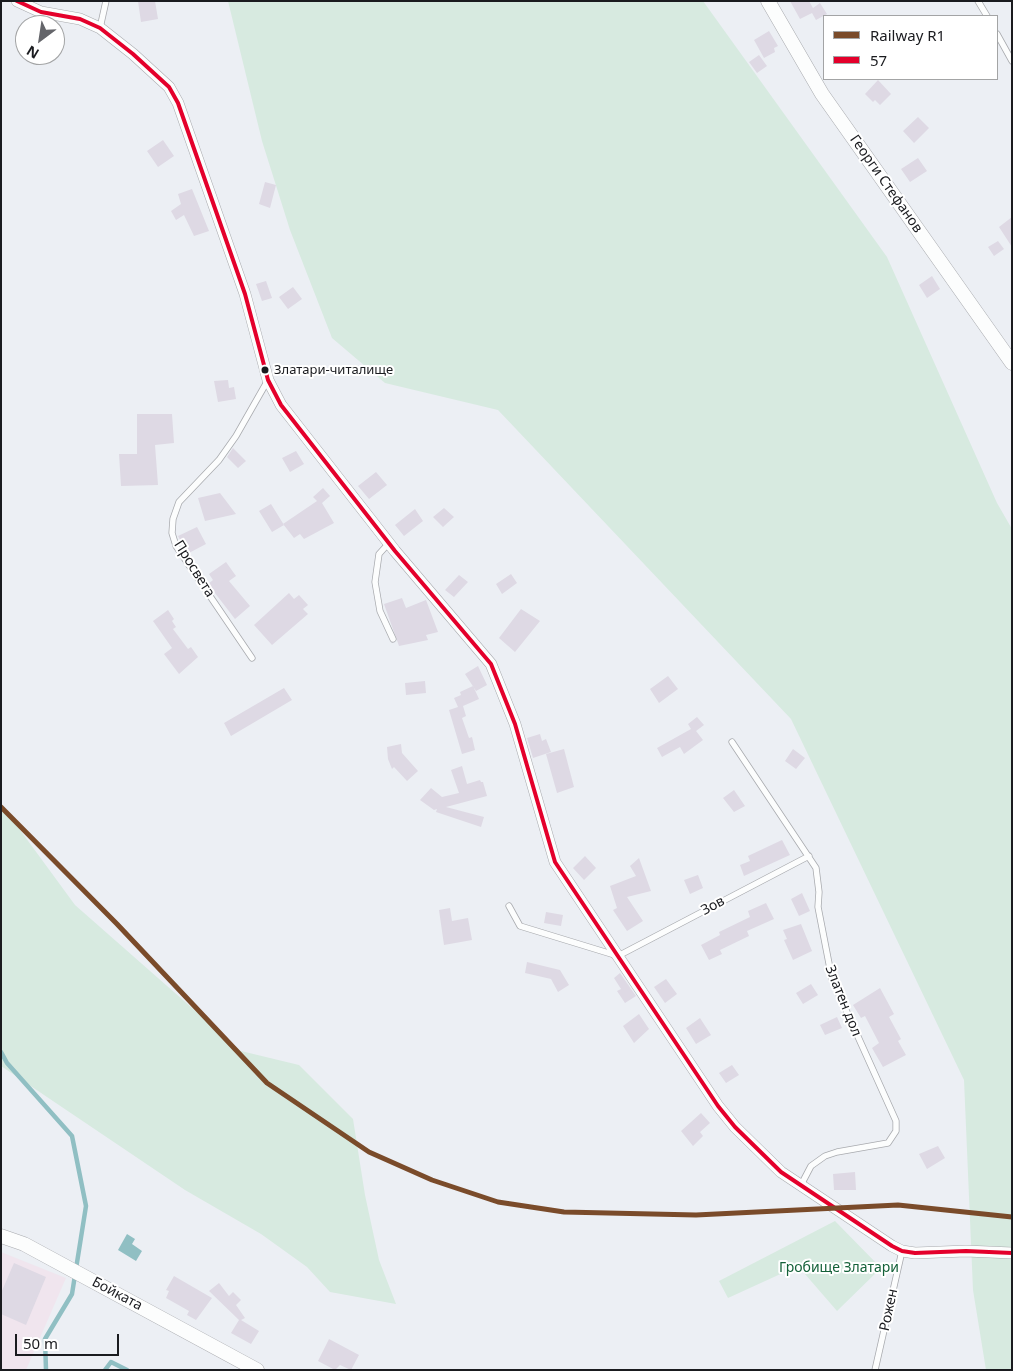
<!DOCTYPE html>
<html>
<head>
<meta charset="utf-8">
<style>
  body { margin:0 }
  #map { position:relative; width:1013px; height:1371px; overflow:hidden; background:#eceff4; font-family:"Noto Sans",sans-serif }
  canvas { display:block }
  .frame { position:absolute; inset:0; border:2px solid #1a1b1f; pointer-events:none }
  .legend { position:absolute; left:823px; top:15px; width:175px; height:65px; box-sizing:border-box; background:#fff; border:1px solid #a3a4a5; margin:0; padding:6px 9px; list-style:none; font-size:15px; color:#1a1b1f }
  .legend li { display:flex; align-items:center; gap:10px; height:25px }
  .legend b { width:25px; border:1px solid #a3a4a5 }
  .north { position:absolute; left:15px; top:15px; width:50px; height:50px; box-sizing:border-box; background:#fff; border:1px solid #a3a4a5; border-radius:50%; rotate:211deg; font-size:14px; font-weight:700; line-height:20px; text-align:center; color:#1a1b1f }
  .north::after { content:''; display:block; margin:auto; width:18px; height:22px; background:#64656a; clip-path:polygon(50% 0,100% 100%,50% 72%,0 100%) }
  .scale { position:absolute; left:15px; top:1334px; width:104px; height:22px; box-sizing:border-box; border:2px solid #1a1b1f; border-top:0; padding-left:6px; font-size:15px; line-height:18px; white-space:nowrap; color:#1a1b1f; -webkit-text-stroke:4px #fff; paint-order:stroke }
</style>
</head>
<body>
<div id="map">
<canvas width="1013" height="1371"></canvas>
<div class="frame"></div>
<ul class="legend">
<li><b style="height:6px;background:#7a4b2a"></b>Railway R1</li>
<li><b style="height:6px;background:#e4002b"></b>57</li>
</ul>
<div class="north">N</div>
<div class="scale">50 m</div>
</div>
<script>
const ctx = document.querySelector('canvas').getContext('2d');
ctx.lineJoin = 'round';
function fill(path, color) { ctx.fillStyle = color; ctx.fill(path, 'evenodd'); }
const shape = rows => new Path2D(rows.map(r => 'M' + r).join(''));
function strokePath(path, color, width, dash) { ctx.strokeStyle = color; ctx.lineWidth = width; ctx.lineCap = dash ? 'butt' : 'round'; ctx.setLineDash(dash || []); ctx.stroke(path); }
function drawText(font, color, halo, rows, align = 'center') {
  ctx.font = font + ' "Noto Sans",sans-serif'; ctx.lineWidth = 4; ctx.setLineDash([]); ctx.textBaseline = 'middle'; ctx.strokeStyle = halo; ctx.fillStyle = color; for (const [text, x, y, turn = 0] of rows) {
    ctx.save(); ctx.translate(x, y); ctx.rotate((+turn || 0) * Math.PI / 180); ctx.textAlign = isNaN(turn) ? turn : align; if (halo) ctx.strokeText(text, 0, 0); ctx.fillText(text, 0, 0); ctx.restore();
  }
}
fill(shape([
  [1,1252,66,1278,26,1370,1,1370]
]), '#f0e5ee');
fill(shape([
  [228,1,703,1,887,257,997,503,1012,529,1012,1370,986,1370,973,1290,964,1080,791,719,498,410,385,383,332,338,290,230,262,141],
  [1,804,75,905,241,1051,299,1065,353,1119,365,1195,379,1260,396,1304,330,1292,307,1267,261,1234,185,1190,1,1066],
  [835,1221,881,1268,837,1311,798,1266,728,1298,719,1281]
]), '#d7eae0');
fill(shape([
  [127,1234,135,1239,132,1244,142,1251,136,1261,118,1250]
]), '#90bfc3');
strokePath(shape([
  [1,1052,7,1063,72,1136,86,1206,72,1294,45,1339,46,1370],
  [105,1370,111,1362,127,1370]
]), '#90bfc3', 4.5);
fill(shape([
  [138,1,155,1,158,19,141,22],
  [790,1,809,1,813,8,820,3,827,14,816,20,812,13,800,19],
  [769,31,778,46,774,48,775,52,764,58,754,40],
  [759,55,767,66,757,73,749,62],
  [878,80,891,94,880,105,875,100,873,102,865,94],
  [918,117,929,128,914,143,903,131],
  [163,140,174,156,158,167,147,151],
  [918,158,927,171,910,182,901,169],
  [265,182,276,185,270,208,259,204],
  [192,189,209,231,194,236,184,215,176,220,171,211,181,204,178,194],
  [1012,217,1012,247,999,227],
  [998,241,1004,249,994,256,988,247],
  [932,276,940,289,927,298,919,285],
  [266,281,272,298,262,301,256,284],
  [293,287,302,299,288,309,279,297],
  [228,380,229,388,234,387,236,399,218,402,214,381],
  [137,414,172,414,174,443,155,445,158,485,121,486,119,454,137,454],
  [233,448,246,461,238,468,227,457],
  [296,451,304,464,290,472,282,458],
  [376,472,387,485,369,499,358,486],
  [323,488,330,496,322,503,334,523,304,539,300,534,294,538,283,524,317,501,313,497],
  [220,493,236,514,205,521,198,498],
  [271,504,284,525,272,532,259,511],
  [444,508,454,517,443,527,433,517],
  [415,509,423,521,404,536,395,525],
  [197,527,206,544,187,554,178,536],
  [226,562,236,576,229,581,250,606,235,619,208,584,213,580,209,574],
  [511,574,517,583,502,594,496,584],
  [459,575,468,582,454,597,445,590],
  [289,593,294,599,299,595,308,605,303,609,308,614,272,645,254,625],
  [402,598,406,608,426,600,438,632,426,635,428,640,399,646,384,604],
  [521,609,540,621,515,652,499,638],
  [168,610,174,619,172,621,176,627,173,629,188,649,191,647,198,657,179,674,164,654,172,648,153,621],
  [478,666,487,685,476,691,465,674],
  [668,676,678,689,659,703,650,689],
  [425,681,426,693,406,695,405,683],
  [473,686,479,699,463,706,466,716,462,718,469,738,472,737,475,750,462,754,449,710,458,707,454,698,461,695,460,692],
  [284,688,292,700,231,736,224,723],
  [697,717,704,725,696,731,703,740,684,754,680,747,662,757,657,748,691,729,688,724],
  [540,734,542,741,546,739,551,752,533,758,527,738],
  [401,744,402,753,418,771,407,781,394,767,392,769,388,759,387,747],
  [564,749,574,787,557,793,546,754],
  [793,749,805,758,796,769,785,761],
  [462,766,467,784,480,780,481,782,483,782,487,796,446,807,484,817,481,827,436,812,437,809,434,810,420,800,431,788,442,797,459,793,451,770],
  [734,790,745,806,734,812,723,798],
  [782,840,790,855,744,876,740,865,750,861,748,856],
  [585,856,596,868,584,880,573,868],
  [639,858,651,891,627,897,643,921,627,931,613,910,617,908,610,886,636,876,630,866],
  [698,875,703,888,690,894,684,880],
  [802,893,810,911,799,916,791,899],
  [766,903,774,919,747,931,749,936,720,950,722,954,709,960,701,945,720,935,719,932,750,917,748,911],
  [450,908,452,921,468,918,472,940,444,945,439,910],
  [546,912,563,915,561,926,544,923],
  [801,924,812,951,793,960,784,940,787,939,783,930],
  [527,962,560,970,569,985,558,992,551,979,525,973],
  [620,973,636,996,625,1003,617,991,621,989,614,978],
  [666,979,677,994,665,1003,654,987],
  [811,984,818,995,803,1004,796,993],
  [880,988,894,1014,889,1017,901,1039,898,1041,906,1055,883,1067,872,1048,879,1043,865,1016,861,1018,853,1005],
  [639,1014,649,1029,634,1043,623,1026],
  [837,1017,842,1028,825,1035,820,1025],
  [700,1018,711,1035,696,1044,686,1028],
  [732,1065,739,1075,726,1083,719,1073],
  [701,1113,710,1123,700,1132,703,1136,693,1146,681,1131],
  [938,1146,945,1158,927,1169,919,1154],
  [855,1172,856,1190,834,1190,833,1174],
  [14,1263,46,1277,26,1325,1,1314,1,1293],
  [174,1276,212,1298,196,1320,187,1315,189,1311,166,1298,169,1291,166,1290],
  [219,1283,229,1296,233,1292,241,1300,236,1305,245,1318,241,1320,259,1331,251,1344,231,1333,239,1320,209,1291],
  [329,1339,359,1355,351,1370,340,1365,335,1370,318,1361]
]), '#ded9e4');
const service = shape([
  [978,1,987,16],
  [100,28,106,1],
  [997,34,1012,61],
  [389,543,379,554,375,582,380,611,393,639],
  [252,658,176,546,172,533,173,519,179,502,219,460,236,436,268,380],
  [732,742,816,868,819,892,818,907,832,979,896,1121,896,1131,888,1143,837,1152,825,1156,811,1166,801,1185],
  [509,906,520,926,618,956,809,856],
  [875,1370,902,1251]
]);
const minor = shape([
  [17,1,41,12,80,19,100,28,133,54,169,87,178,103,245,294,268,380,281,405,395,551,491,664,515,724,555,862,718,1106,735,1127,781,1172,892,1246,902,1251,915,1253,966,1251,1012,1253]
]);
const tertiary = shape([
  [768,1,822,94,1012,363],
  [1,1236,24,1244,257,1370]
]);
strokePath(service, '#a8aaae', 7);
strokePath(minor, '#a8aaae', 12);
strokePath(tertiary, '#a8aaae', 15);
strokePath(service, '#fcfdfd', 5.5);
strokePath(minor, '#fcfdfd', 11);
strokePath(tertiary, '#fcfdfd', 14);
strokePath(shape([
  [17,1,41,12,80,19,100,28,133,54,169,87,178,103,245,294,268,380,281,405,395,551,491,664,515,724,555,862,718,1106,735,1127,781,1172,892,1246,902,1251,915,1253,966,1251,1012,1253]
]), '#e4002b', 4);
strokePath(shape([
  [1,807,117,924,267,1083,369,1152,432,1180,498,1202,564,1212,696,1215,898,1205,1012,1217]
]), '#7a4b2a', 5);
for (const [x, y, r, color] of [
  [265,370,4.5,"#1a1b1f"]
]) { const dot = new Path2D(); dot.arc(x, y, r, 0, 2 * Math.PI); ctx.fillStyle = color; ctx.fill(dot); strokePath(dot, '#fff', 2); }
drawText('13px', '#1a1b1f', '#fff', [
  ["Златари-читалище",274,370]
], 'left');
drawText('14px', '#1a1b1f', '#fff', [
  ["Георги Стефанов",886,184,55],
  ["Просвета",194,569,58],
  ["Зов",713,906,-28],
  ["Златен дол",843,1001,68],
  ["Бойката",117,1294,28],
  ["Рожен",889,1310,-78]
]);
drawText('14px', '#146139', '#fff', [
  ["Гробище Златари",839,1268]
]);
</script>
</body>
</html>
